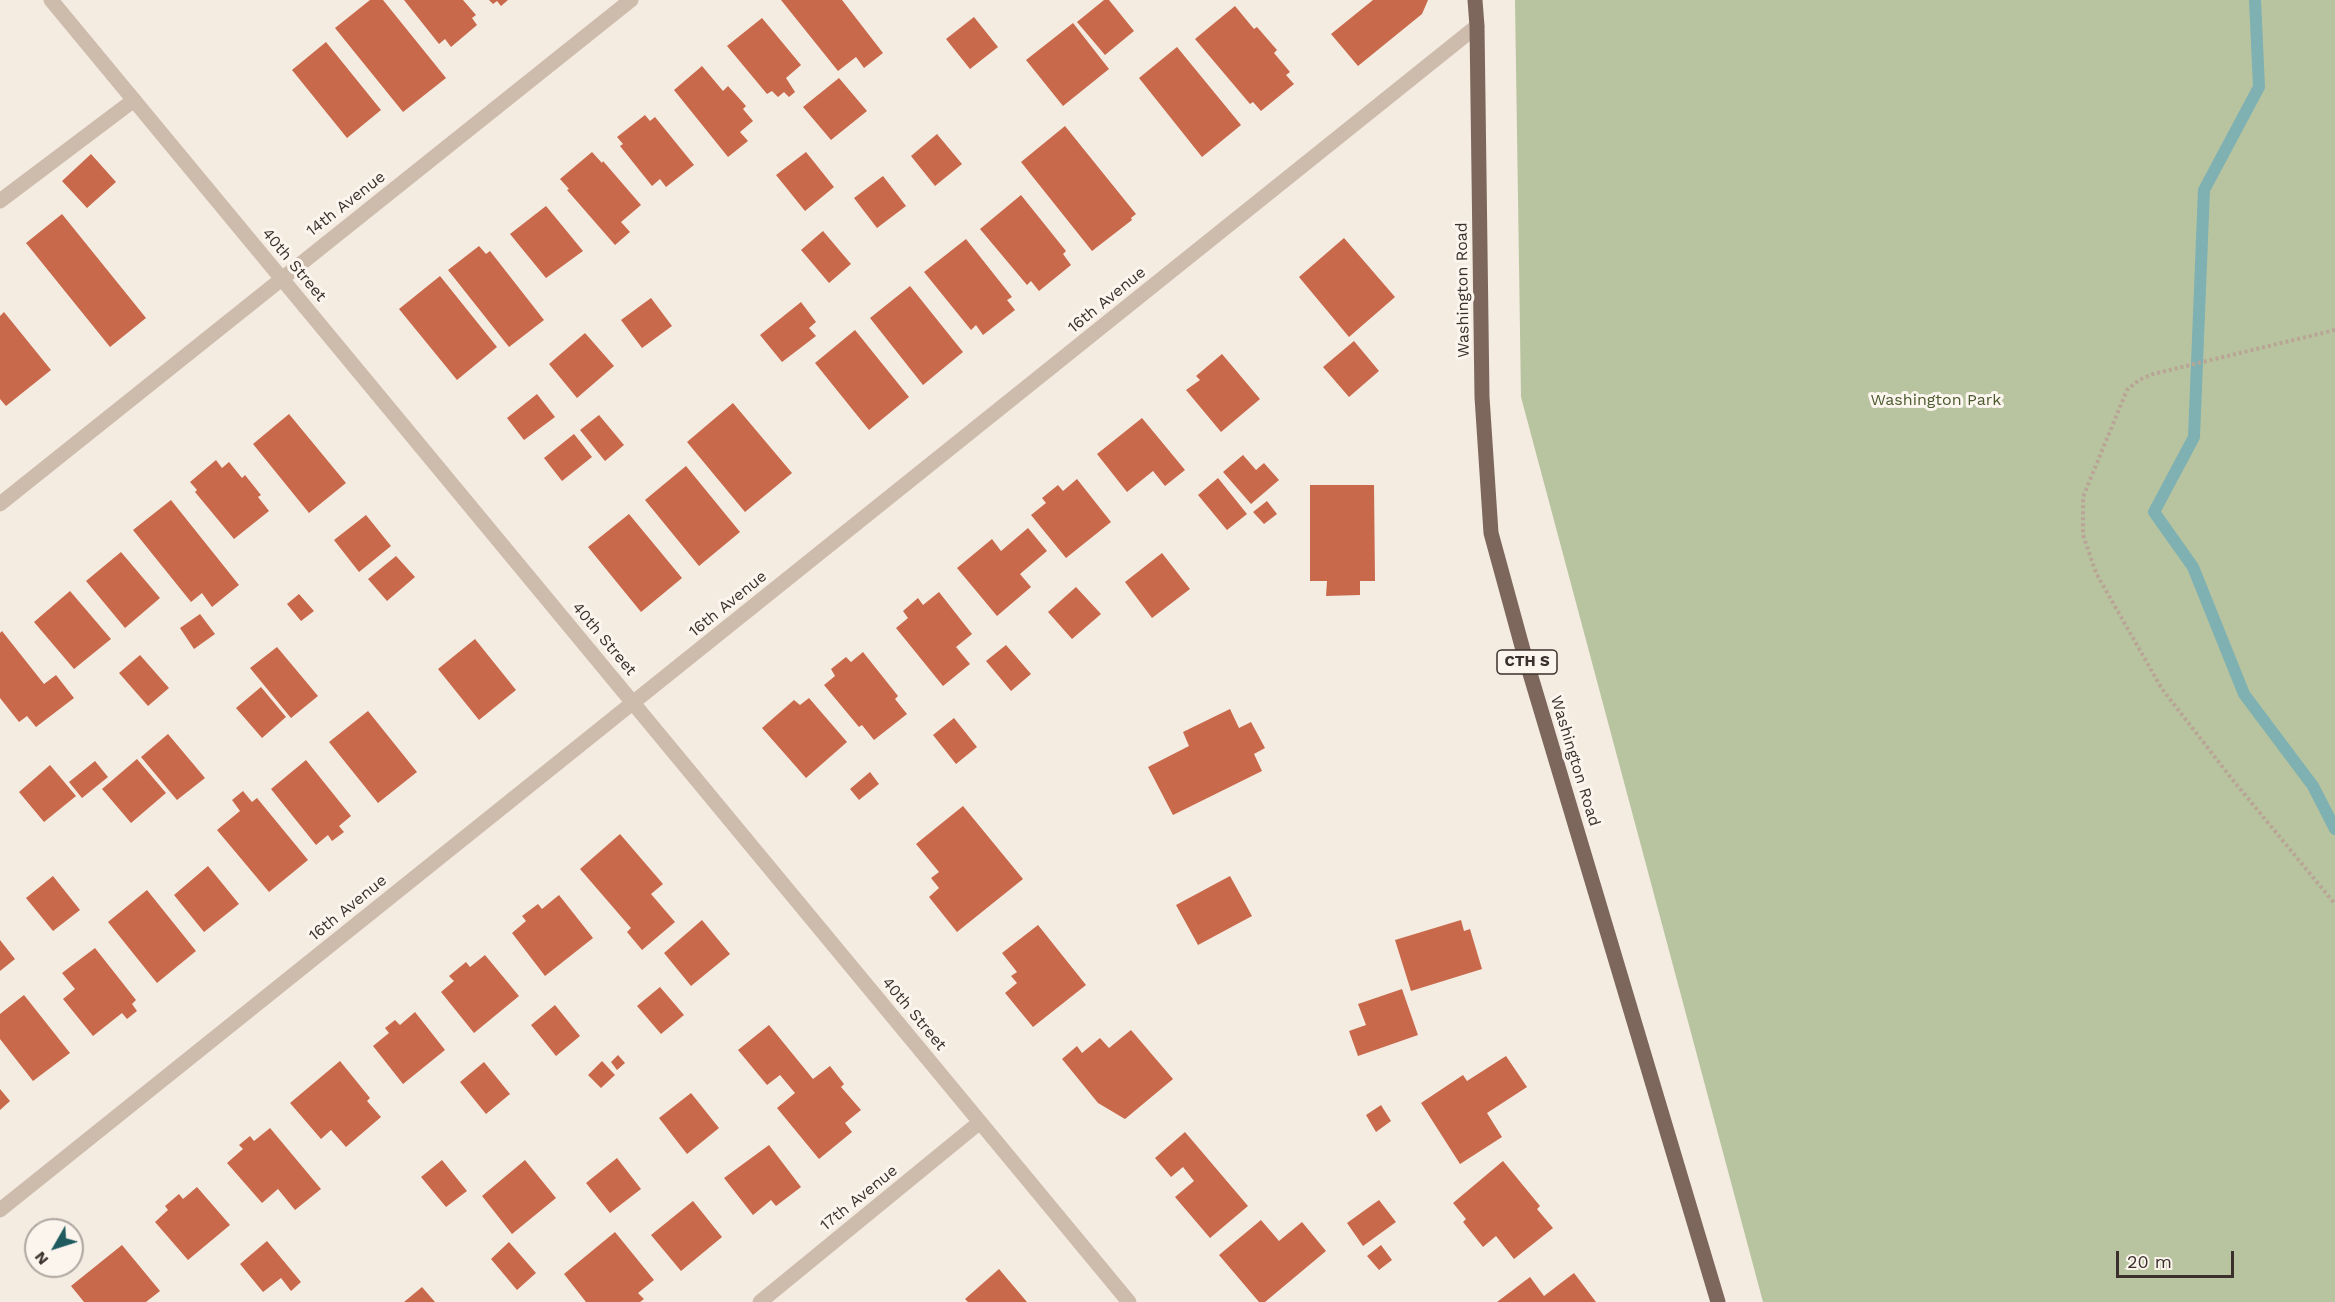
<!DOCTYPE html>
<html>
<head>
<meta charset="utf-8">
<style>
  body { margin:0 }
  #map { position:relative; width:2335px; height:1302px; overflow:hidden; background:#f4ebe1; font-family:"Work Sans",sans-serif }
  canvas { display:block }
  .north { position:absolute; left:24px; top:1218px; width:60px; height:60px; box-sizing:border-box; background:#fbf5ee; border:2px solid #aea6a0; border-radius:50%; rotate:231deg; font-size:16px; font-weight:700; line-height:24px; text-align:center; color:#3b302b }
  .north::after { content:''; display:block; margin:auto; width:21px; height:27px; background:#1f5a5e; clip-path:polygon(50% 0,100% 100%,50% 72%,0 100%) }
  .scale { position:absolute; left:2116px; top:1251px; width:118px; height:27px; box-sizing:border-box; border:3px solid #3b302b; border-top:0; padding-left:8px; font-size:18px; line-height:21px; white-space:nowrap; color:#3b302b; -webkit-text-stroke:4px #fbf5ee; paint-order:stroke }
</style>
</head>
<body>
<div id="map">
<canvas width="2335" height="1302"></canvas>
<div class="north">N</div>
<div class="scale">20 m</div>
</div>
<script>
const ctx = document.querySelector('canvas').getContext('2d');
ctx.lineJoin = 'round';
function fill(path, color) { ctx.fillStyle = color; ctx.fill(path, 'evenodd'); }
const shape = rows => new Path2D(rows.map(r => 'M' + r).join(''));
function strokePath(path, color, width, dash) { ctx.strokeStyle = color; ctx.lineWidth = width; ctx.lineCap = dash ? 'butt' : 'round'; ctx.setLineDash(dash || []); ctx.stroke(path); }
function drawText(font, color, halo, rows, align = 'center') {
  ctx.font = font + ' "Work Sans",sans-serif'; ctx.lineWidth = 6; ctx.setLineDash([]); ctx.textBaseline = 'middle'; ctx.strokeStyle = halo; ctx.fillStyle = color; for (const [text, x, y, turn = 0] of rows) {
    ctx.save(); ctx.translate(x, y); ctx.rotate((+turn || 0) * Math.PI / 180); ctx.textAlign = isNaN(turn) ? turn : align; if (halo) ctx.strokeText(text, 0, 0); ctx.fillText(text, 0, 0); ctx.restore();
  }
}
fill(shape([
  [1515,0,2335,0,2335,1302,1763,1302,1521,397]
]), '#b8c4a0');
strokePath(shape([
  [2255,0,2259,87,2204,190,2194,437,2154,512,2193,567,2244,694,2313,786,2335,829]
]), '#7fb0b2', 12);
fill(shape([
  [370,0,383,0,446,78,403,112,335,28],
  [404,0,463,0,476,15,472,18,477,25,451,47,445,39,439,44],
  [489,0,508,0,501,6,497,1,493,4],
  [781,0,842,0,883,53,864,68,856,57,838,71],
  [1104,0,1109,0,1134,31,1105,55,1077,22],
  [1373,0,1428,0,1422,14,1358,66,1331,34],
  [1235,6,1254,29,1257,27,1277,50,1274,53,1290,72,1286,75,1294,84,1261,111,1253,102,1250,104,1195,39],
  [974,17,998,47,970,69,946,39],
  [762,18,801,65,786,78,795,92,789,97,784,92,778,97,772,91,767,94,727,46],
  [1073,23,1109,69,1063,106,1026,60],
  [326,42,381,110,347,138,292,70],
  [1177,47,1241,125,1202,157,1139,78],
  [702,66,723,91,728,86,746,106,743,109,753,121,740,132,748,141,728,157,674,90],
  [839,78,867,111,831,140,803,107],
  [645,115,650,121,655,117,694,165,666,187,660,179,652,186,620,146,623,144,617,137],
  [1065,126,1136,214,1131,218,1132,220,1092,251,1021,162],
  [937,134,962,164,935,186,911,156],
  [592,152,602,163,603,161,641,205,621,222,630,232,615,245,567,190,569,189,560,179],
  [806,152,834,187,805,211,776,175],
  [91,154,116,182,87,208,62,181],
  [883,176,906,206,877,228,854,198],
  [1021,195,1066,251,1063,254,1071,265,1039,291,1031,281,1027,285,980,229],
  [546,206,583,251,546,278,510,234],
  [62,214,146,318,110,347,26,243],
  [823,231,851,264,829,283,801,250],
  [1344,238,1395,297,1349,337,1299,277],
  [966,239,1012,297,1007,300,1015,310,983,335,976,325,971,330,924,272],
  [479,246,486,254,490,251,544,320,509,347,448,270],
  [440,276,497,347,457,380,399,309],
  [910,286,963,352,923,385,870,318],
  [651,298,672,326,642,348,621,320],
  [801,302,816,322,809,328,816,336,782,362,760,335],
  [4,312,51,370,6,406,0,399,0,316],
  [855,330,909,397,869,430,815,363],
  [585,333,614,366,577,398,549,364],
  [1354,341,1379,371,1349,397,1323,367],
  [1222,354,1260,399,1221,432,1186,390,1200,380,1196,376],
  [537,394,555,417,524,440,507,418],
  [733,403,792,473,745,512,687,442],
  [289,414,346,483,309,513,253,444],
  [599,415,624,445,605,461,580,430],
  [1142,418,1185,470,1165,486,1153,471,1127,492,1097,454],
  [574,434,592,457,562,481,544,458],
  [1243,455,1256,470,1264,463,1279,480,1251,504,1223,472],
  [216,460,222,468,229,462,242,478,245,475,261,495,258,497,269,511,234,539,195,492,197,490,190,482],
  [686,466,740,532,699,566,645,500],
  [1218,478,1247,514,1227,530,1198,495],
  [1077,479,1111,522,1066,558,1031,515,1046,503,1042,498,1058,485,1063,491],
  [1310,485,1374,485,1375,581,1360,581,1360,595,1326,596,1327,581,1310,581],
  [171,500,239,585,212,607,202,593,191,602,133,530],
  [1267,501,1277,514,1264,524,1253,512],
  [629,514,682,578,641,612,588,547],
  [366,515,391,546,359,572,334,540],
  [1028,528,1047,551,1020,574,1031,587,997,616,957,568,992,539,1001,551],
  [121,552,160,598,125,628,86,581],
  [1162,553,1190,589,1152,618,1125,582],
  [396,556,415,577,387,601,368,579],
  [1076,587,1101,614,1072,639,1048,612],
  [70,591,111,639,74,669,34,622],
  [939,592,972,634,956,647,970,664,943,686,896,628,908,618,903,611,918,598,923,605],
  [299,594,314,611,301,621,287,604],
  [200,614,215,634,194,649,180,628],
  [2,631,44,684,56,675,74,698,36,727,27,716,19,722,0,698,0,633],
  [475,639,516,690,479,720,438,669],
  [1006,645,1031,674,1011,691,986,661],
  [277,647,318,696,291,718,250,668],
  [863,652,898,696,895,699,907,714,874,740,862,725,859,727,824,685,835,676,831,669,846,657,851,662],
  [140,655,169,688,148,706,119,673],
  [261,687,286,717,262,738,236,708],
  [809,698,847,742,806,778,762,728,794,700,800,705],
  [1230,709,1239,728,1251,722,1265,748,1254,754,1262,771,1173,815,1148,767,1189,746,1183,732],
  [368,711,417,772,378,803,329,742],
  [954,718,977,747,956,764,933,735],
  [168,734,205,778,177,800,141,757],
  [137,759,166,793,131,823,102,789],
  [306,760,351,816,339,826,344,832,332,841,328,835,316,845,271,789],
  [95,761,108,777,82,798,69,782],
  [50,765,76,796,44,822,19,792],
  [870,772,879,784,859,800,850,789],
  [243,791,252,802,257,798,308,860,269,892,217,830,240,811,232,800],
  [963,806,1023,879,957,932,929,897,939,888,931,878,939,872,916,844],
  [620,834,663,884,651,894,675,922,642,950,627,932,631,928,580,869],
  [208,866,239,904,204,932,174,895],
  [53,876,80,910,53,931,26,898],
  [1230,876,1252,916,1198,945,1176,905],
  [147,890,196,951,157,983,108,922],
  [559,895,593,938,545,976,512,933,526,921,522,916,538,904,542,909],
  [702,920,730,954,691,986,664,953],
  [1461,920,1464,931,1470,929,1482,969,1411,991,1395,940],
  [1038,925,1086,985,1033,1027,1005,993,1017,983,1011,976,1017,972,1002,953],
  [0,940,15,959,0,971],
  [95,948,136,1000,132,1004,137,1011,127,1019,122,1013,93,1036,63,999,75,989,62,973],
  [485,955,519,996,474,1033,441,992,454,981,449,976,466,962,470,967],
  [660,987,684,1015,661,1034,637,1006],
  [1402,989,1418,1035,1358,1056,1349,1031,1366,1025,1358,1004],
  [24,995,70,1053,33,1081,0,1039,0,1014],
  [555,1005,580,1036,556,1056,531,1025],
  [415,1012,445,1050,403,1084,373,1046,389,1033,385,1028,395,1020,400,1025],
  [769,1025,813,1079,830,1066,844,1084,841,1087,861,1110,845,1123,852,1132,819,1159,777,1108,795,1093,780,1075,767,1085,738,1050],
  [1131,1030,1173,1079,1125,1119,1098,1103,1062,1059,1077,1046,1082,1053,1100,1038,1109,1048],
  [618,1055,625,1063,617,1070,611,1062],
  [1506,1056,1527,1087,1487,1113,1502,1137,1460,1164,1421,1103,1463,1075,1467,1081],
  [340,1061,370,1098,367,1101,381,1117,346,1147,331,1130,321,1139,290,1103],
  [602,1061,615,1075,601,1088,588,1075],
  [484,1062,510,1094,486,1114,460,1082],
  [0,1089,10,1101,0,1110],
  [691,1093,719,1128,687,1154,659,1118],
  [1381,1105,1391,1121,1376,1132,1366,1115],
  [270,1128,321,1189,295,1210,278,1189,262,1203,227,1163,243,1149,239,1145,250,1136,254,1141],
  [1185,1132,1248,1206,1210,1238,1175,1197,1194,1181,1183,1167,1171,1177,1155,1158],
  [769,1145,801,1187,776,1206,771,1200,753,1215,724,1178],
  [617,1158,641,1189,610,1213,586,1183],
  [442,1160,467,1191,446,1207,421,1177],
  [525,1160,556,1198,512,1234,482,1196],
  [1503,1161,1540,1206,1537,1209,1553,1228,1514,1259,1496,1236,1483,1247,1463,1222,1466,1219,1453,1203],
  [197,1187,230,1225,188,1260,155,1222,168,1210,165,1206,179,1194,183,1199],
  [1379,1200,1396,1222,1363,1246,1347,1223],
  [693,1201,722,1237,681,1271,651,1235],
  [1261,1220,1279,1241,1302,1222,1326,1251,1265,1302,1259,1302,1219,1255],
  [615,1232,654,1280,638,1293,644,1299,640,1302,586,1302,564,1274],
  [267,1241,301,1282,291,1291,281,1278,263,1292,240,1264],
  [509,1242,536,1273,517,1290,491,1259],
  [122,1245,160,1291,146,1302,84,1302,71,1286],
  [1381,1245,1392,1260,1379,1270,1367,1256],
  [999,1269,1027,1302,968,1302,965,1299],
  [1574,1273,1596,1302,1497,1302,1530,1277,1544,1296],
  [422,1287,435,1302,404,1302]
]), '#c8694b');
strokePath(shape([
  [2335,330,2153,374,2139,380,2127,390,2083,497,2083,535,2096,573,2162,689,2232,779,2335,904]
]), '#b9a596', 4, [3, 3]);
strokePath(shape([
  [0,201,134,100]
]), '#cdbbac', 15);
strokePath(shape([
  [51,0,1129,1302],
  [0,504,631,0],
  [0,1210,1477,26],
  [760,1302,980,1122]
]), '#cdbbac', 15);
strokePath(shape([
  [1475,0,1477,26,1482,397,1491,533,1523,650,1718,1302]
]), '#7d675c', 15);
for (const [x, y, w] of [
  [1527,662,60]
]) { const box = new Path2D(); box.roundRect(x - w / 2, y - 12, w, 24, 4.5); ctx.fillStyle = '#fbf5ee'; ctx.fill(box); strokePath(box, '#3b302b', 1.5); }
drawText('bold 15px', '#3b302b', null, [
  ["CTH S",1527,662]
]);
drawText('16px', '#3b302b', '#fbf5ee', [
  ["14th Avenue",346,204,-38],
  ["40th Street",294,265,50],
  ["Washington Road",1463,290,-91],
  ["16th Avenue",1107,300,-39],
  ["16th Avenue",728,604,-39],
  ["40th Street",604,639,50],
  ["Washington Road",1575,761,73],
  ["16th Avenue",348,908,-39],
  ["40th Street",914,1014,50],
  ["17th Avenue",859,1198,-39]
]);
drawText('16px', '#4a5a2e', '#fbf5ee', [
  ["Washington Park",1936,400]
]);
</script>
</body>
</html>
